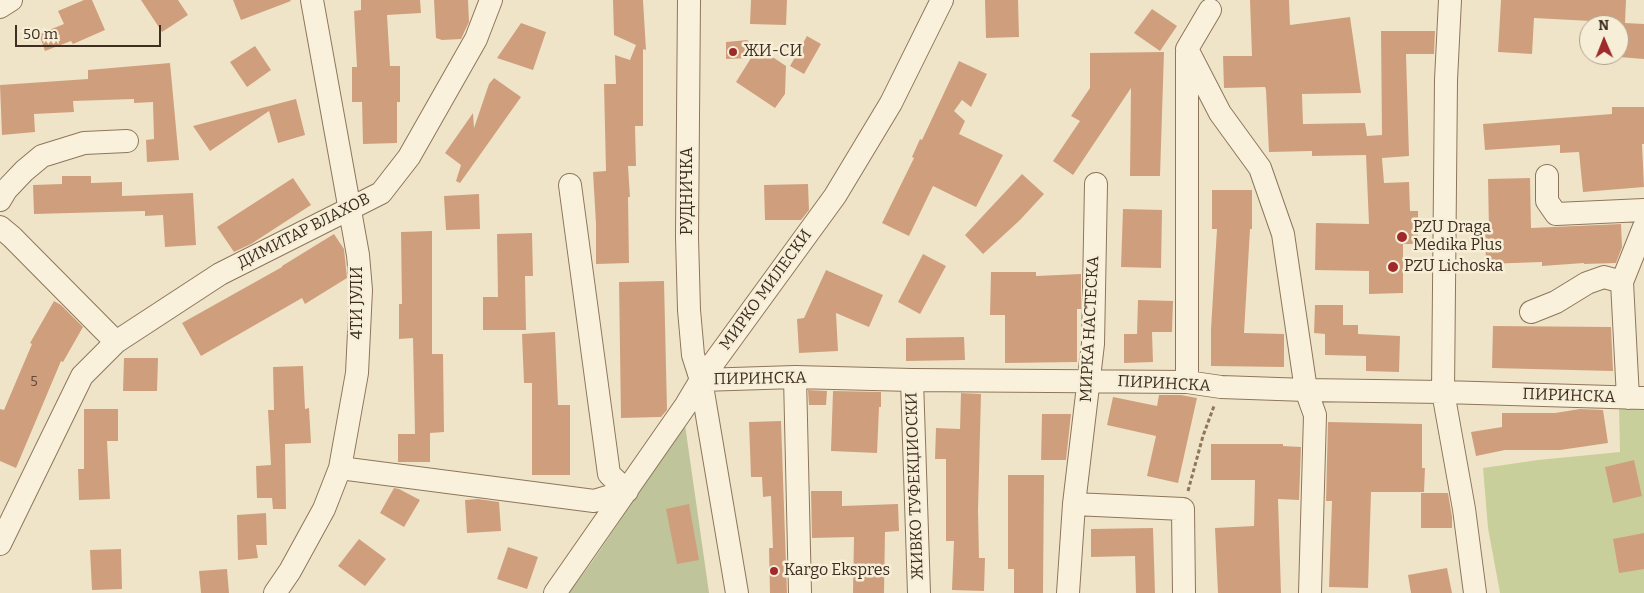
<!DOCTYPE html>
<html>
<head>
<meta charset="utf-8">
<style>
  body { margin:0 }
  #map { position:relative; width:1644px; height:593px; overflow:hidden; background:#f0e4c8; font-family:Bitter,serif }
  canvas { display:block }
  .north { position:absolute; left:1579px; top:15px; width:50px; height:50px; box-sizing:border-box; background:#f7eed8; border:1px solid #ada18e; border-radius:50%; rotate:359deg; font-size:14px; font-weight:700; line-height:20px; text-align:center; color:#3d2e20 }
  .north::after { content:''; display:block; margin:auto; width:18px; height:22px; background:#9e2a2b; clip-path:polygon(50% 0,100% 100%,50% 72%,0 100%) }
  .scale { position:absolute; left:15px; top:25px; width:146px; height:22px; box-sizing:border-box; border:2px solid #3d2e20; border-top:0; padding-left:6px; font-size:15px; line-height:18px; white-space:nowrap; color:#3d2e20; -webkit-text-stroke:4px #f7eed8; paint-order:stroke }
</style>
</head>
<body>
<div id="map">
<canvas width="1644" height="593"></canvas>
<div class="north">N</div>
<div class="scale">50 m</div>
</div>
<script>
const ctx = document.querySelector('canvas').getContext('2d');
ctx.lineJoin = 'round';
function fill(path, color) { ctx.fillStyle = color; ctx.fill(path, 'evenodd'); }
const shape = rows => new Path2D(rows.map(r => 'M' + r).join(''));
function strokePath(path, color, width, dash) { ctx.strokeStyle = color; ctx.lineWidth = width; ctx.lineCap = dash ? 'butt' : 'round'; ctx.setLineDash(dash || []); ctx.stroke(path); }
function drawText(font, color, halo, rows, align = 'center') {
  ctx.font = font + ' Bitter,serif'; ctx.lineWidth = 5; ctx.setLineDash([]); ctx.textBaseline = 'middle'; ctx.strokeStyle = halo; ctx.fillStyle = color; for (const [text, x, y, turn = 0] of rows) {
    ctx.save(); ctx.translate(x, y); ctx.rotate((+turn || 0) * Math.PI / 180); ctx.textAlign = isNaN(turn) ? turn : align; if (halo) ctx.strokeText(text, 0, 0); ctx.fillText(text, 0, 0); ctx.restore();
  }
}
fill(shape([
  [1619,407,1644,407,1644,593,1500,593,1488,528,1483,468,1538,460,1620,452]
]), '#c9cf9b');
fill(shape([
  [685,425,709,593,569,593,592,562]
]), '#bfc49a');
fill(shape([
  [84,0,92,0,105,30,73,44,71,41,45,51,39,34,64,24,58,11],
  [141,0,178,0,188,15,162,32],
  [233,0,290,0,291,1,241,20],
  [361,0,420,0,421,13,387,15,390,66,400,66,400,102,397,102,397,143,363,144,362,102,352,102,352,67,357,67,354,11,361,10],
  [434,0,468,0,469,22,461,39,442,40,436,38],
  [613,0,643,0,646,50,643,49,643,126,635,126,636,166,628,166,630,197,628,197,629,263,596,264,596,224,593,172,606,171,604,84,616,84,615,55,630,60,636,45,614,35],
  [751,0,787,0,786,25,750,24],
  [985,0,1018,0,1019,37,986,38],
  [1250,0,1289,0,1290,25,1350,17,1361,93,1302,94,1303,124,1365,123,1367,136,1382,135,1381,31,1435,31,1434,54,1406,54,1409,156,1382,158,1384,183,1409,182,1410,211,1418,211,1418,244,1403,244,1403,293,1369,294,1369,271,1315,270,1316,223,1369,224,1366,155,1312,156,1312,151,1269,152,1266,90,1265,87,1224,88,1223,56,1252,56],
  [1501,0,1626,0,1625,23,1644,24,1644,59,1619,57,1619,25,1591,25,1591,21,1534,18,1532,54,1498,52],
  [1152,9,1177,26,1160,51,1134,33],
  [521,23,546,32,533,70,497,58],
  [807,36,821,44,804,74,790,66],
  [747,40,786,66,785,94,775,108,736,82,751,58,726,59,726,42],
  [255,46,271,70,247,87,230,62],
  [1164,52,1160,176,1130,176,1131,88,1073,175,1053,161,1080,121,1071,116,1090,88,1090,53],
  [959,61,987,74,971,107,962,100,954,111,965,121,959,134,1003,155,976,207,933,186,909,236,882,223,914,158,912,157,920,139,922,140],
  [170,63,179,160,147,162,146,140,154,139,153,102,134,103,134,99,73,101,74,112,34,114,35,132,2,135,0,85,88,79,88,70],
  [494,78,521,97,460,183,456,181,461,165,445,153,473,113,474,128,489,84],
  [296,99,305,135,278,143,269,111,210,151,193,126],
  [1612,107,1644,107,1644,144,1642,144,1644,187,1583,192,1579,152,1560,153,1560,145,1485,150,1483,124,1612,114],
  [1022,174,1044,194,1020,220,983,254,965,235],
  [62,176,91,176,91,183,122,182,122,196,193,193,196,245,165,247,163,215,145,216,145,211,34,214,33,185,62,184],
  [293,178,311,205,251,244,234,252,217,227],
  [1530,178,1531,228,1621,224,1622,247,1616,263,1584,264,1584,263,1542,266,1542,262,1486,264,1485,230,1489,230,1488,179],
  [808,184,809,210,801,220,765,220,764,185],
  [1212,190,1252,190,1252,229,1250,229,1244,333,1284,334,1284,367,1211,366,1211,329,1217,229,1212,229],
  [479,194,480,229,446,230,444,196],
  [1123,209,1162,210,1161,268,1121,267],
  [432,231,432,354,443,354,444,432,430,433,430,462,398,462,398,434,415,434,413,338,399,339,399,304,402,304,401,232],
  [532,233,533,276,525,276,526,330,483,330,483,297,498,297,497,234],
  [334,234,344,249,347,278,305,304,302,298,201,356,182,323,282,267,282,266],
  [923,254,946,266,920,314,898,302],
  [826,270,883,295,869,327,836,313,838,351,799,353,797,319,804,318],
  [991,272,1036,272,1036,276,1081,274,1081,309,1077,309,1077,362,1005,363,1005,315,990,315],
  [664,281,667,410,661,417,621,418,619,282],
  [1138,300,1173,301,1172,332,1152,332,1153,362,1124,363,1124,334,1137,334],
  [54,301,61,305,83,327,63,362,61,361,16,468,0,461,0,409,4,410,32,344,30,343],
  [1315,305,1343,305,1343,325,1358,325,1358,334,1400,336,1399,372,1366,371,1366,356,1325,355,1325,334,1314,333],
  [1493,326,1611,327,1613,371,1492,368],
  [555,332,558,405,570,405,570,475,532,475,532,383,524,383,522,334],
  [964,337,965,360,906,361,906,338],
  [124,358,158,358,157,391,123,391],
  [303,366,305,409,309,408,311,443,285,444,286,509,273,509,272,498,257,498,256,466,271,465,268,410,274,410,273,367],
  [808,390,827,391,826,405,809,405],
  [833,391,881,392,881,407,879,407,877,453,831,451],
  [961,393,981,394,978,510,979,558,985,558,984,591,952,590,954,541,946,541,946,459,935,459,936,428,960,429],
  [1159,395,1181,395,1197,398,1178,483,1147,476,1156,436,1107,425,1113,397,1157,406],
  [84,409,118,409,118,441,107,441,110,499,79,500,78,469,84,469],
  [1580,409,1603,410,1608,443,1560,450,1505,450,1476,456,1471,432,1502,427,1502,413,1555,413],
  [1042,414,1071,414,1066,460,1041,460],
  [781,421,787,593,770,593,769,548,773,548,771,496,763,497,762,477,751,477,749,422],
  [1328,422,1422,424,1422,468,1425,468,1424,492,1371,492,1368,588,1329,587,1332,501,1326,501],
  [1211,444,1283,444,1283,446,1301,447,1299,500,1278,499,1281,593,1218,593,1215,528,1254,526,1255,480,1211,480],
  [1634,460,1642,496,1613,503,1605,467],
  [1008,475,1044,475,1043,593,1014,593,1014,569,1008,569],
  [394,488,399,489,420,500,404,527,380,513],
  [811,491,842,491,842,506,898,504,899,531,885,532,884,593,853,593,854,537,812,538],
  [1421,493,1448,493,1452,517,1452,528,1421,528],
  [478,499,499,502,501,531,467,533,465,500],
  [689,504,699,560,677,564,666,509],
  [266,513,267,545,256,545,258,558,238,560,237,515],
  [1153,528,1155,593,1136,593,1135,556,1091,557,1091,529],
  [1644,533,1644,569,1619,573,1613,539],
  [359,539,386,559,365,586,338,566],
  [508,547,538,557,527,589,497,579],
  [121,549,122,589,92,590,90,550],
  [1447,568,1452,593,1411,593,1408,575],
  [227,569,229,593,201,593,199,571]
]), '#cf9f7d');
const minor = shape([
  [689,0,687,237,689,310,693,355,701,380,737,593],
  [1450,0,1446,80,1443,392,1464,509,1475,593],
  [0,7,11,0],
  [1210,10,1187,49,1220,113,1260,168,1283,234,1306,390,1315,415,1310,593],
  [1547,176,1547,201,1556,214,1644,210],
  [0,200,6,190,24,171,42,156,84,143,127,141],
  [0,227,12,237,116,342],
  [1531,312,1556,302,1587,283,1604,277,1622,282],
  [795,377,800,593],
  [701,380,795,377,912,380,1187,382,1221,387,1306,390,1443,392,1644,398],
  [912,380,919,593],
  [1187,382,1187,53],
  [1628,398,1622,282,1644,227],
  [340,468,594,501,627,491,609,474,570,185],
  [1074,504,1183,509,1184,593],
  [0,544,82,376,116,342,220,274,381,193,409,157,476,39,491,0],
  [275,593,290,571,324,509,340,468,357,373,361,290,358,255,312,0],
  [555,593,686,405,701,380,835,196,891,103,942,0],
  [1068,593,1074,504,1093,344,1096,184]
]);
strokePath(minor, '#8d765c', 24);
strokePath(shape([
  [1188,491,1203,436,1214,406]
]), '#8d765c', 3, [4, 2.5]);
strokePath(minor, '#faf1dc', 22);
for (const [x, y, r, color] of [
  [733,52,5,"#9e2a2b"],
  [1402,237,6,"#9e2a2b"],
  [1393,267,6,"#9e2a2b"],
  [774,571,5,"#9e2a2b"]
]) { const dot = new Path2D(); dot.arc(x, y, r, 0, 2 * Math.PI); ctx.fillStyle = color; ctx.fill(dot); strokePath(dot, '#f7eed8', 2); }
drawText('14px', '#624a37', null, [
  ["5",34,382]
]);
drawText('16px', '#3d2e20', '#f7eed8', [
  ["ЖИ-СИ",743,52],
  ["PZU Draga",1413,228],
  ["Medika Plus",1413,246],
  ["PZU Lichoska",1404,267],
  ["Kargo Ekspres",784,571]
], 'left');
drawText('16px', '#3d2e20', '#f7eed8', [
  ["РУДНИЧКА",688,191,-90],
  ["ДИМИТАР ВЛАХОВ",304,231,-27],
  ["МИРКО МИЛЕСКИ",766,290,-54],
  ["4ТИ ЈУЛИ",358,303,-90],
  ["МИРКА НАСТЕСКА",1090,329,-87],
  ["ПИРИНСКА",760,379,-1],
  ["ПИРИНСКА",1164,384,3],
  ["ПИРИНСКА",1569,396,2],
  ["ЖИВКО ТУФЕКЏИОСКИ",915,486,-92]
]);
</script>
</body>
</html>
